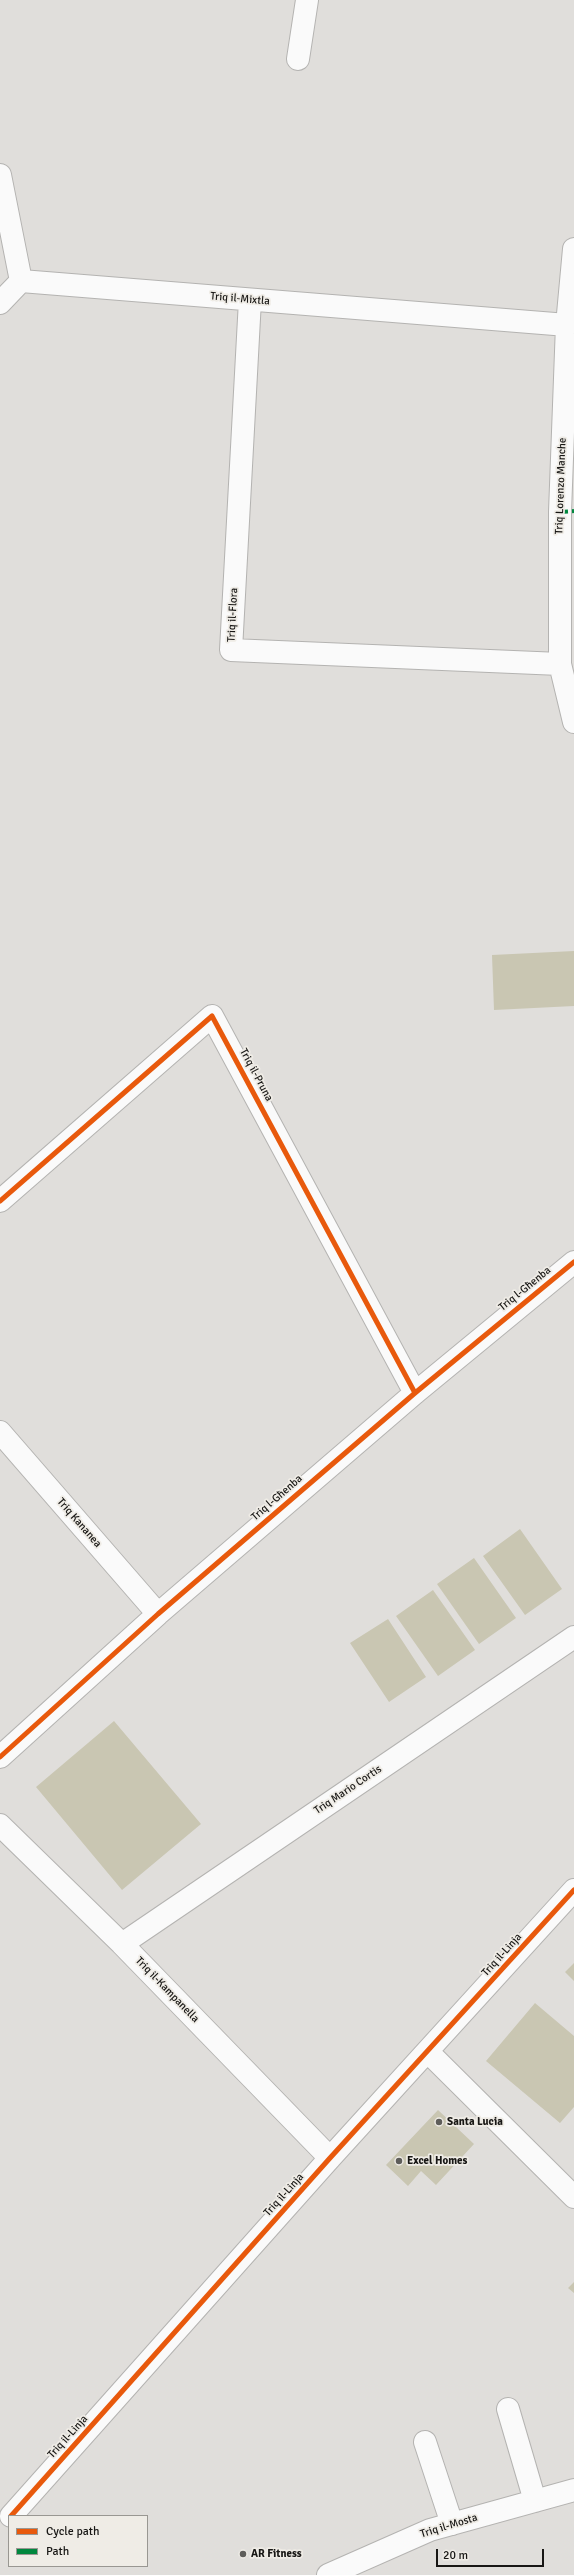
<!DOCTYPE html>
<html>
<head>
<meta charset="utf-8">
<style>
  body { margin:0 }
  #map { position:relative; width:574px; height:2575px; overflow:hidden; background:#e0dedb; font-family:Signika,sans-serif }
  canvas { display:block }
  .legend { position:absolute; left:8px; top:2515px; width:140px; height:52px; box-sizing:border-box; background:#efece6; border:1px solid #999792; margin:0; padding:5px 7px; list-style:none; font-size:12px; color:#181715 }
  .legend li { display:flex; align-items:center; gap:8px; height:20px }
  .legend b { width:20px; border:1px solid #999792 }
  .scale { position:absolute; left:436px; top:2549px; width:108px; height:18px; box-sizing:border-box; border:2px solid #181715; border-top:0; padding-left:5px; font-size:12px; line-height:14px; white-space:nowrap; color:#181715; -webkit-text-stroke:3px #efece6; paint-order:stroke }
</style>
</head>
<body>
<div id="map">
<canvas width="574" height="2575"></canvas>
<ul class="legend">
<li><b style="height:5px;background:#e8590c"></b>Cycle path</li>
<li><b style="height:5px;background:#00873e"></b>Path</li>
</ul>
<div class="scale">20 m</div>
</div>
<script>
const ctx = document.querySelector('canvas').getContext('2d');
ctx.lineJoin = 'round';
function fill(path, color) { ctx.fillStyle = color; ctx.fill(path, 'evenodd'); }
const shape = rows => new Path2D(rows.map(r => 'M' + r).join(''));
function strokePath(path, color, width, dash) { ctx.strokeStyle = color; ctx.lineWidth = width; ctx.lineCap = dash ? 'butt' : 'round'; ctx.setLineDash(dash || []); ctx.stroke(path); }
function drawText(font, color, halo, rows, align = 'center') {
  ctx.font = font + ' Signika,sans-serif'; ctx.lineWidth = 3.5; ctx.setLineDash([]); ctx.textBaseline = 'middle'; ctx.strokeStyle = halo; ctx.fillStyle = color; for (const [text, x, y, turn = 0] of rows) {
    ctx.save(); ctx.translate(x, y); ctx.rotate((+turn || 0) * Math.PI / 180); ctx.textAlign = isNaN(turn) ? turn : align; if (halo) ctx.strokeText(text, 0, 0); ctx.fillText(text, 0, 0); ctx.restore();
  }
}
fill(shape([
  [574,951,574,1006,494,1010,492,955],
  [520,1529,562,1589,525,1615,483,1556],
  [474,1558,516,1618,479,1644,437,1584],
  [433,1590,475,1650,438,1676,396,1616],
  [388,1619,426,1677,389,1702,350,1643],
  [114,1721,201,1824,122,1890,36,1787],
  [574,1963,574,1981,565,1972],
  [535,2003,574,2036,574,2107,560,2123,486,2061],
  [438,2110,474,2144,436,2185,421,2171,408,2186,386,2165],
  [574,2282,574,2293,568,2288]
]), '#c9c6b2');
const minor = shape([
  [298,59,307,0],
  [0,175,21,281,567,325],
  [574,249,567,325,560,512,560,664,574,722],
  [250,300,231,650,560,664],
  [0,303,21,281],
  [0,1201,212,1016,415,1393],
  [0,1432,158,1614],
  [0,1757,158,1614,415,1393,574,1262],
  [0,1825,122,1944,330,2158],
  [122,1944,574,1637],
  [428,2052,574,2197],
  [508,2409,535,2501],
  [425,2442,452,2524],
  [11,2516,330,2158,574,1890],
  [328,2575,430,2530,574,2490]
]);
strokePath(minor, '#b4b3b1', 24);
strokePath(minor, '#fafafa', 22);
strokePath(shape([
  [560,512,574,511]
]), '#00873e', 4, [8, 4]);
strokePath(shape([
  [0,1201,212,1016,415,1393],
  [0,1757,158,1614,415,1393,574,1262],
  [11,2516,330,2158,574,1890]
]), '#e8590c', 5);
for (const [x, y, r, color] of [
  [439,2122,4,"#5e5d5a"],
  [399,2161,4,"#5e5d5a"],
  [243,2554,4,"#5e5d5a"]
]) { const dot = new Path2D(); dot.arc(x, y, r, 0, 2 * Math.PI); ctx.fillStyle = color; ctx.fill(dot); strokePath(dot, '#efece6', 1.5); }
drawText('11px', '#181715', '#efece6', [
  ["Triq il-Mixtla",240,299,5],
  ["Triq Lorenzo Manche",561,486,-88],
  ["Triq il-Flora",233,615,-87],
  ["Triq il-Pruna",256,1075,62],
  ["Triq l-Għenba",525,1289,-39],
  ["Triq l-Għenba",277,1498,-41],
  ["Triq Kananea",79,1523,49],
  ["Triq Mario Cortis",348,1790,-34],
  ["Triq il-Linja",502,1955,-48],
  ["Triq il-Kampanella",167,1990,46],
  ["Triq il-Linja",284,2195,-48],
  ["Triq il-Linja",68,2437,-48],
  ["Triq il-Mosta",449,2526,-17]
]);
drawText('bold 11px', '#181715', '#efece6', [
  ["Santa Lucia",447,2122],
  ["Excel Homes",407,2161],
  ["AR Fitness",251,2554]
], 'left');
</script>
</body>
</html>
